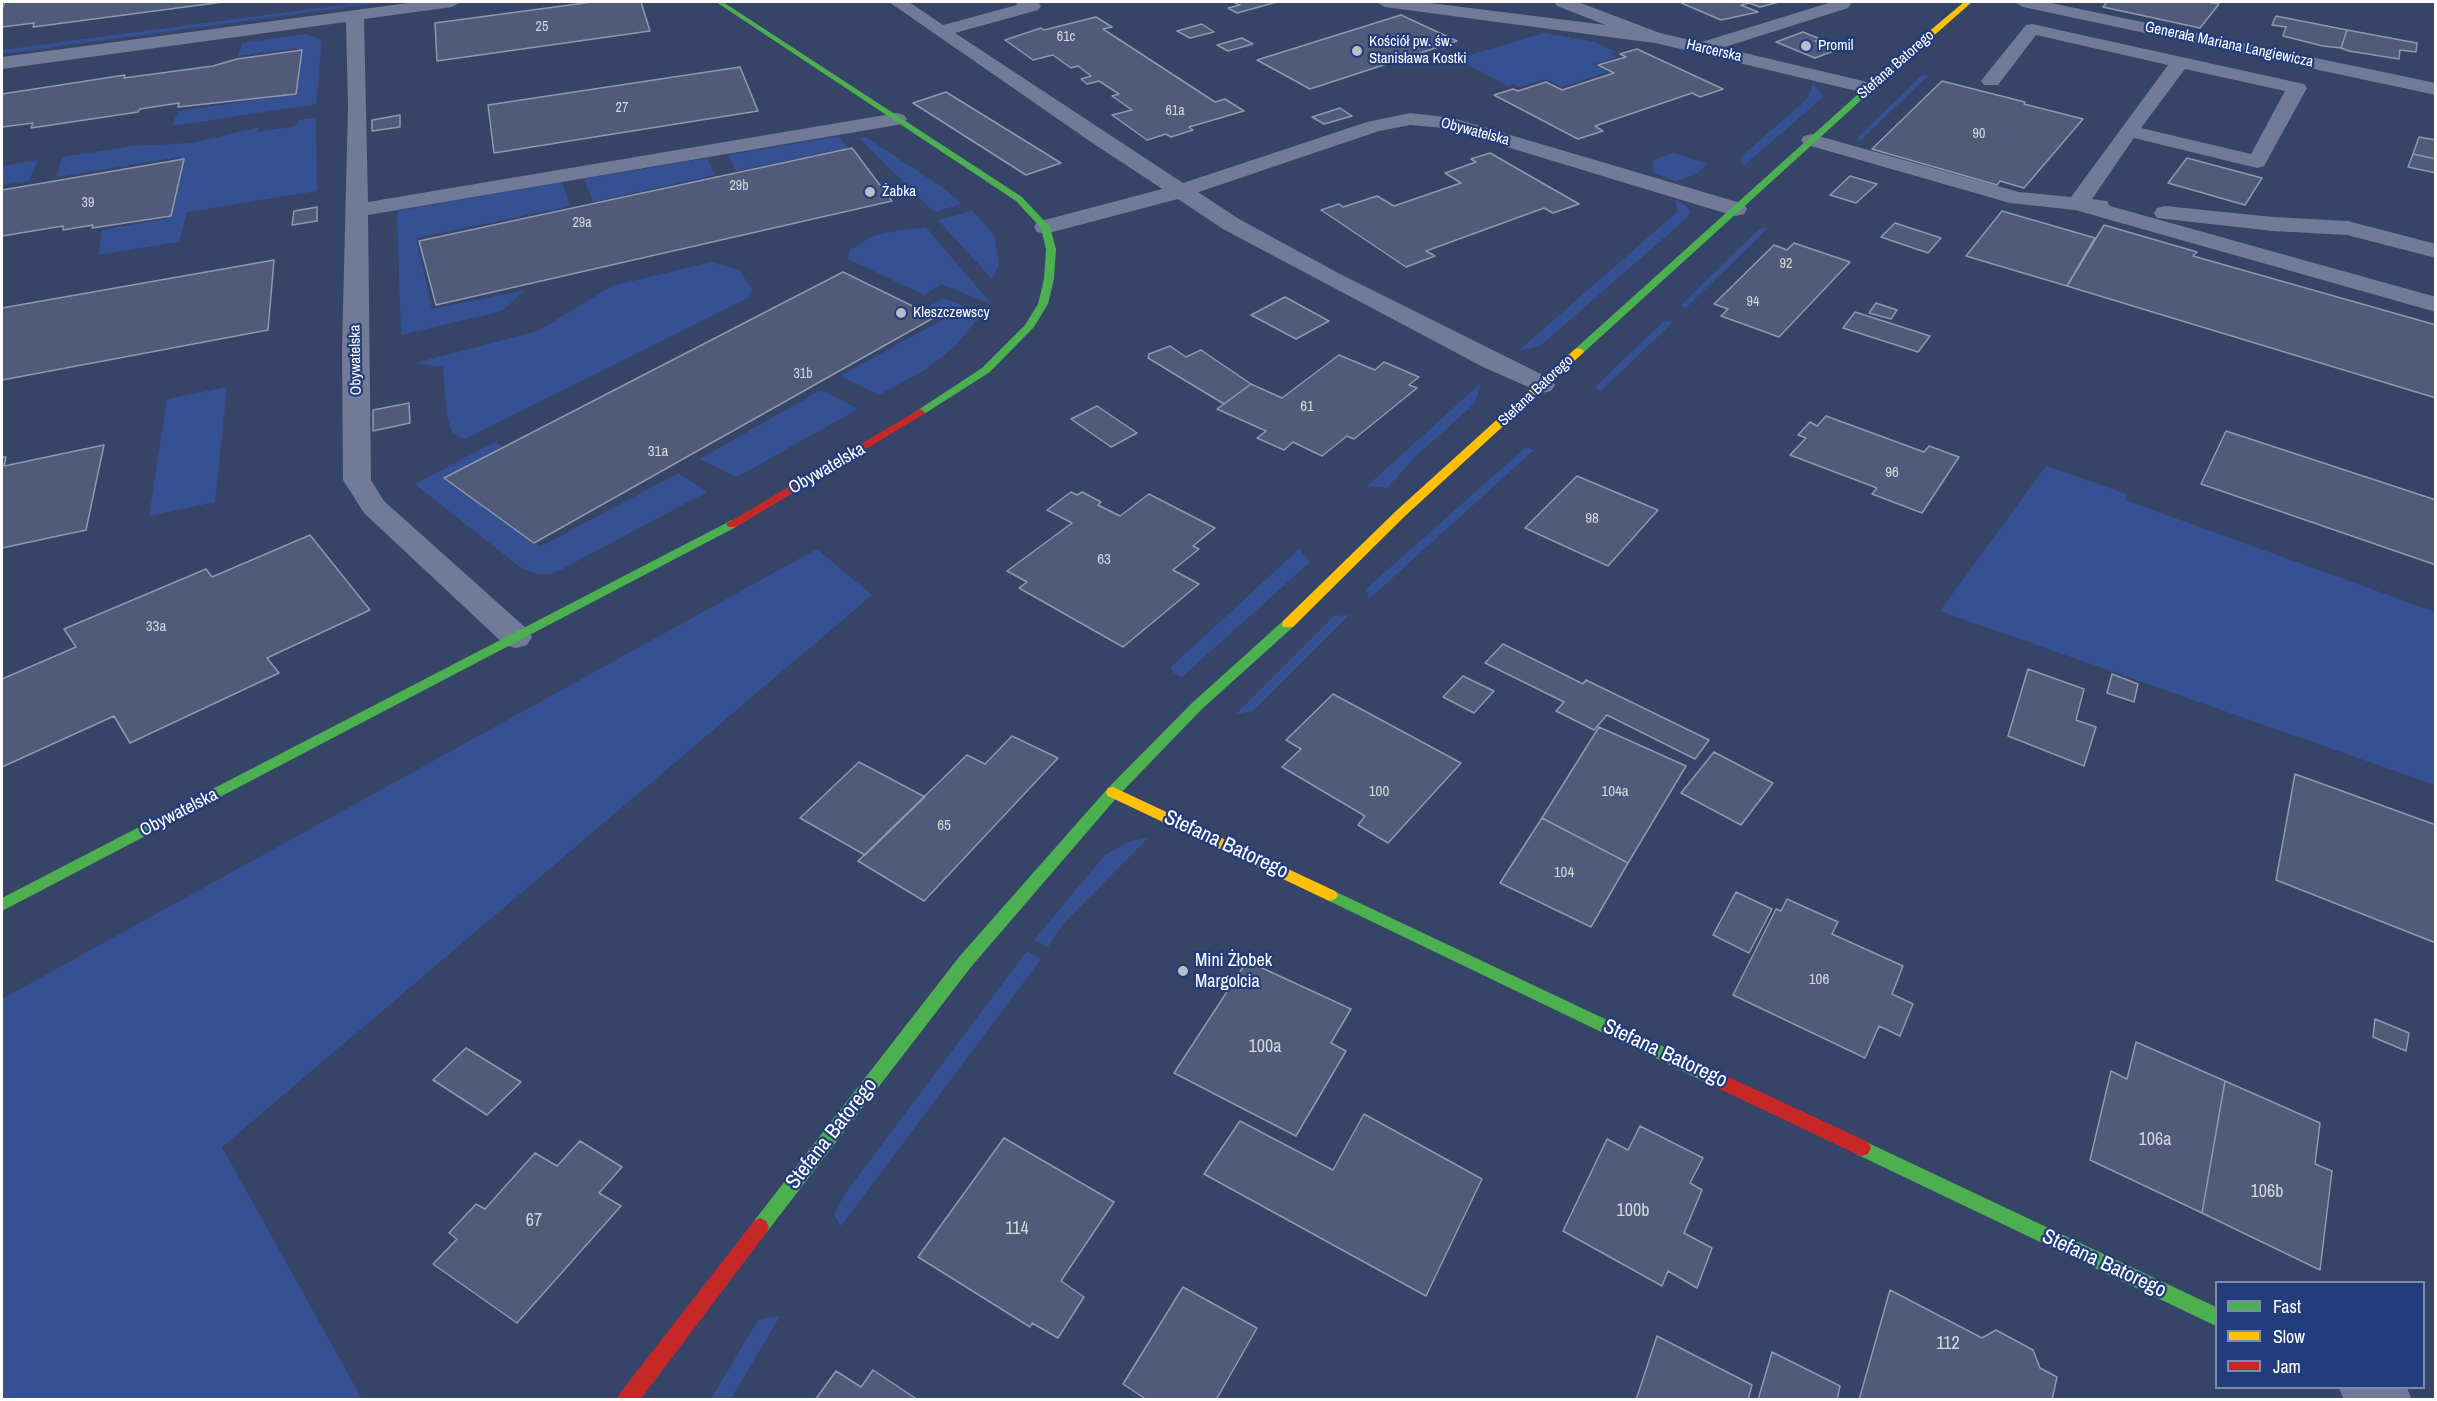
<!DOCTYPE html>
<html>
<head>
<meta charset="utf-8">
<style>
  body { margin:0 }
  #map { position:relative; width:2437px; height:1401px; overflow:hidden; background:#364468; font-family:"Archivo Narrow",sans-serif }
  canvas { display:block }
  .frame { position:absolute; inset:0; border:3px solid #fff; pointer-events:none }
  .legend { position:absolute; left:2215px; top:1281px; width:210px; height:108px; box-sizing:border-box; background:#223c7c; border:2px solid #7a8ab0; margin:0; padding:8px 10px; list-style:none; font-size:18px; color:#fff }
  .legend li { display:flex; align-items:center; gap:12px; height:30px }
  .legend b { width:30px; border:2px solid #7a8ab0 }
</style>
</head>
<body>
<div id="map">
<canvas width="2437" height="1401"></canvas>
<div class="frame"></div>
<ul class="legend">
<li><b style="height:8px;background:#4caf50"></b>Fast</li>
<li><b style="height:8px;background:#ffc107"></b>Slow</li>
<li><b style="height:8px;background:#c62828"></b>Jam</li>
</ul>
</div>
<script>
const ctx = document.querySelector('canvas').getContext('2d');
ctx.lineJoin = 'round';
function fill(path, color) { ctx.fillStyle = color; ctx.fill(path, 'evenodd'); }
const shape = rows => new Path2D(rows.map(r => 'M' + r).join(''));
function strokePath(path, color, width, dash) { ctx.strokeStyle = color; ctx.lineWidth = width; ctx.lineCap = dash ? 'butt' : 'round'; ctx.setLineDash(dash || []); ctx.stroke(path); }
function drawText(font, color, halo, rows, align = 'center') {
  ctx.font = font + ' "Archivo Narrow",sans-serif'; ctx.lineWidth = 4.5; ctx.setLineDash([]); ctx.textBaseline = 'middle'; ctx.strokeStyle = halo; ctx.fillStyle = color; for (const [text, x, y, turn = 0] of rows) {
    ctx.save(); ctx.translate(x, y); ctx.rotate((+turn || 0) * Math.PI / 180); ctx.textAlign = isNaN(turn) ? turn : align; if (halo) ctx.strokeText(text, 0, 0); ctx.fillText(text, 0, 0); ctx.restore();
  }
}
fill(shape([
  [364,2,385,2,2,54,2,50],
  [1544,33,1595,42,1616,52,1611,54,1617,57,1593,64,1607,72,1561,87,1546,79,1520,87,1514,84,1508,86,1456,59],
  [305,34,322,40,316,104,172,126,178,111,296,94,297,48,238,56,242,43],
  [1921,76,1928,76,1860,141,1857,138],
  [1813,84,1824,96,1745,165,1741,163,1740,159,1743,155,1808,98],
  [316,118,317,191,187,212,179,242,98,255,102,230,170,218,180,157,57,177,62,157,133,146,192,143,260,127,257,132,295,126,298,120],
  [839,136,848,148,736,171,728,155],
  [866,137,946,190,962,204,934,212,859,138],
  [1674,153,1707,164,1695,175,1676,181,1654,173,1653,160],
  [707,158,715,175,593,202,584,179],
  [38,160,29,181,2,185,2,166],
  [562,182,570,206,416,238,432,309,525,290,502,311,401,335,397,211],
  [1676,199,1687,207,1690,212,1688,217,1540,346,1518,351,1677,212],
  [972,211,994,234,999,265,992,279,938,220],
  [926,227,991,304,941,284,924,295,848,259,850,250,871,237,883,233],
  [1768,228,1685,309,1681,305,1759,229],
  [711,262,739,270,752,289,748,298,465,439,452,433,447,416,443,367,415,363,538,331,612,286],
  [944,298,982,314,955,346,925,370,879,395,840,376,948,317,929,306],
  [1664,321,1673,322,1600,392,1595,387],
  [1481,383,1475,403,1415,457,1387,488,1367,486],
  [227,387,215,502,149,516,167,399],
  [821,390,858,409,737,477,700,459],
  [495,442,503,447,444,478,540,547,678,473,707,492,562,569,550,574,538,574,521,568,415,484],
  [1526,447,1534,450,1369,599,1366,589],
  [2046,466,2127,494,2125,500,2435,612,2435,785,1940,611],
  [817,549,872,595,222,1147,362,1399,2,1399,2,999],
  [1299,549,1310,562,1182,677,1174,673,1171,669,1173,665],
  [1349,615,1253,711,1236,714,1334,616],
  [1148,838,1063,924,1048,947,1034,940,1105,855,1130,841],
  [1027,951,1041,959,841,1226,834,1215,844,1195],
  [780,1316,731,1399,711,1399,758,1320]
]), '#355193');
const building = shape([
  [5,2,223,2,33,27,34,23,2,27,2,9,5,2],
  [592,2,641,2,650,31,437,61,435,23,592,2],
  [1233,2,1277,2,1237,13,1228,8,1240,5,1233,2],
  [1679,2,1779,2,1760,7,1749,3,1741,5,1758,12,1721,20,1679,2],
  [2107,2,2208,2,2219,4,2200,28,2103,7,2107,2],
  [1401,15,1457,41,1310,89,1257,60,1401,15],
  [2276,16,2347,30,2341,48,2323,46,2283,36,2286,27,2272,25,2276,16],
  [1096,17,1112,27,1103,29,1215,102,1225,99,1244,111,1189,127,1193,130,1171,137,1166,134,1147,140,1112,115,1132,110,1112,96,1119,94,1099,81,1087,84,1081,79,1091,76,1078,66,1071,68,1053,55,1033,60,1005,40,1041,28,1044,30,1096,17],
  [1202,24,1214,32,1190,38,1177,31,1202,24],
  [2347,30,2417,43,2416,52,2400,50,2399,59,2349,51,2341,48,2347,30],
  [1803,32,1820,39,1815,41,1836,50,1815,58,1776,42,1803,32],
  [1242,38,1253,44,1228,51,1217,45,1242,38],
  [1637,49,1723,89,1700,97,1692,93,1595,126,1603,131,1578,139,1494,95,1513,89,1518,91,1546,82,1562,90,1614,73,1598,65,1626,57,1620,54,1637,49],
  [302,50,296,94,178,107,179,103,140,109,138,112,31,128,33,123,2,127,2,94,125,75,124,78,213,66,237,59,302,50],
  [740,67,758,111,494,153,488,105,740,67],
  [1942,81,2025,102,2024,104,2083,119,2024,188,2000,181,1997,185,1872,149,1942,81],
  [946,92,1061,163,1026,175,913,103,946,92],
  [1340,108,1352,116,1324,124,1312,117,1340,108],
  [400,115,400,127,372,131,372,120,400,115],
  [2419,137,2436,140,2436,159,2413,154,2419,137],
  [852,148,892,201,436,305,419,241,852,148],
  [1490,153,1579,204,1553,213,1544,208,1426,251,1435,256,1406,267,1321,210,1339,204,1343,207,1377,196,1394,206,1461,183,1445,173,1476,162,1471,159,1490,153],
  [2413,154,2436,159,2436,173,2408,167,2413,154],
  [2187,158,2262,178,2245,205,2168,183,2187,158],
  [184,159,171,216,92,228,93,225,63,230,63,226,2,236,2,190,184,159],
  [1850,176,1877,184,1856,203,1830,195,1850,176],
  [317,207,317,221,292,225,294,211,317,207],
  [2002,211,2095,238,2067,286,1966,256,2002,211],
  [1895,223,1941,238,1928,253,1881,237,1895,223],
  [2104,225,2197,252,2193,256,2436,325,2436,398,2067,286,2104,225],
  [1794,243,1850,262,1779,337,1721,316,1728,309,1714,304,1774,245,1787,250,1794,243],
  [274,260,268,330,2,380,2,308,274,260],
  [843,272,935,317,534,543,444,478,843,272],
  [1285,297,1329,321,1296,339,1251,315,1285,297],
  [1876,303,1897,310,1891,319,1869,313,1876,303],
  [1855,312,1930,336,1918,352,1843,328,1855,312],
  [1170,346,1186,357,1201,350,1251,384,1224,404,1148,358,1149,354,1170,346],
  [1339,355,1375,370,1384,362,1419,377,1409,385,1417,388,1354,439,1347,436,1322,456,1293,442,1284,450,1257,438,1266,431,1217,409,1251,384,1282,398,1339,355],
  [409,403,410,423,373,431,373,410,409,403],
  [1097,406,1137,433,1111,447,1071,419,1097,406],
  [1826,416,1924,452,1929,446,1959,457,1922,513,1872,494,1877,488,1790,455,1806,438,1798,435,1810,422,1817,426,1826,416],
  [2226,431,2436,500,2436,565,2201,484,2226,431],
  [104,445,86,530,2,548,2,457,6,457,4,466,104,445],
  [1577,476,1658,510,1608,566,1525,528,1577,476],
  [1071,492,1077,495,1082,492,1101,502,1098,505,1120,516,1149,494,1215,528,1193,546,1199,549,1173,570,1199,584,1123,647,1019,588,1027,582,1007,571,1072,523,1047,510,1071,492],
  [310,535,370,610,267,658,279,673,130,743,114,716,2,767,2,679,76,647,64,629,206,569,212,577,310,535],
  [1503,644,1583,684,1586,680,1709,740,1695,759,1607,715,1594,730,1556,711,1564,702,1485,663,1503,644],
  [2028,669,2084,689,2076,720,2096,727,2084,766,2008,736,2028,669],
  [2112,674,2138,684,2134,702,2107,693,2112,674],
  [1463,676,1494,691,1474,713,1443,697,1463,676],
  [1333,694,1461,763,1388,843,1358,825,1365,816,1282,767,1301,749,1286,740,1333,694],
  [1599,727,1686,766,1628,863,1542,818,1599,727],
  [1012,736,1058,758,924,901,858,861,967,755,985,764,1012,736],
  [1714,752,1773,783,1741,825,1681,793,1714,752],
  [859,762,925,797,865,855,800,818,859,762],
  [2295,774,2436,825,2436,943,2276,880,2295,774],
  [1542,818,1628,863,1591,927,1500,883,1542,818],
  [1736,892,1772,909,1749,953,1713,935,1736,892],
  [1787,899,1838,922,1832,934,1903,966,1892,994,1913,1004,1900,1036,1879,1026,1865,1058,1733,995,1776,909,1781,911,1787,899],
  [1247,961,1351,1009,1331,1043,1346,1051,1296,1136,1174,1073,1247,961],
  [2375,1019,2409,1033,2406,1051,2373,1037,2375,1019],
  [2136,1042,2225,1081,2202,1213,2090,1160,2111,1071,2127,1079,2136,1042],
  [466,1048,521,1082,487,1115,433,1080,466,1048],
  [2225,1081,2320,1123,2315,1164,2332,1171,2320,1270,2202,1213,2225,1081],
  [1364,1114,1482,1179,1426,1296,1204,1174,1240,1121,1333,1170,1364,1114],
  [1640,1126,1703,1158,1690,1183,1702,1190,1684,1233,1712,1248,1697,1288,1668,1271,1662,1286,1563,1231,1607,1139,1628,1150,1640,1126],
  [1004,1138,1114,1202,1061,1281,1084,1297,1058,1338,1032,1323,1030,1327,918,1257,1004,1138],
  [580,1141,622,1167,599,1193,621,1206,517,1323,433,1264,457,1239,449,1233,476,1204,485,1209,535,1153,557,1166,580,1141],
  [1183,1287,1257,1328,1216,1400,1147,1400,1123,1384,1183,1287],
  [1890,1290,1982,1338,1996,1330,2033,1350,2040,1368,2057,1377,2052,1400,1859,1400,1890,1290],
  [1657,1336,1752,1385,1748,1400,1636,1400,1657,1336],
  [1772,1352,1840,1386,1837,1400,1758,1400,1772,1352],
  [873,1370,918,1400,815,1400,836,1371,861,1387,873,1370]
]);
fill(building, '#4f5b78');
strokePath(building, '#8f98ad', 1.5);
fill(shape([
  [889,2,909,2,943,25,1017,5,1016,2,1038,2,1041,6,1038,10,955,33,1183,183,1367,122,1410,113,1453,118,1744,204,1747,209,1744,214,1736,216,1728,214,1444,128,1410,125,1379,131,1181,198,1173,196,1091,142,889,2],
  [1376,2,1422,2,1654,31,1663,37,1654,43,1385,7,1376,2],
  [1832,2,1849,2,1851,4,1848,8,1709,52,1702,54,1693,48,1695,44,1832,2],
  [2032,24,2304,84,2307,88,2264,166,2257,168,2134,138,2092,199,2107,201,2110,206,2436,297,2436,312,2075,210,2010,203,1804,144,1801,140,1804,136,1811,134,2019,192,2071,197,2168,65,2036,35,1998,85,1984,85,1981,81,1984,77,2026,25,2032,24],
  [2185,69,2285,91,2251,154,2141,128,2185,69],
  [2165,206,2273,217,2348,221,2436,244,2436,258,2347,235,2273,231,2157,218,2154,213,2157,208,2165,206]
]), '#717b97');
fill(shape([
  [416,2,461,2,452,7,364,19,368,202,897,113,904,115,907,119,904,123,897,125,368,215,371,480,384,501,527,629,532,637,527,645,516,648,505,645,364,513,343,480,342,349,348,106,346,22,2,69,2,57,416,2],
  [1554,2,1578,2,1660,33,1876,84,1879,88,1869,94,1647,41,1557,6,1554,2],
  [2014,2,2046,2,2436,83,2436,95,2023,7,2014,2],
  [1181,184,1189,186,1239,219,1340,274,1551,379,1555,385,1551,391,1542,393,1483,367,1223,229,1178,199,1045,234,1037,232,1034,227,1037,222,1181,184],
  [2339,1388,2407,1388,2412,1400,2344,1400,2339,1388]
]), '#717b97');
fill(shape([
  [716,2,723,2,1022,197,1050,227,1056,249,1054,279,1048,304,1034,327,990,372,924,414,920,415,915,412,982,368,1025,325,1038,304,1044,279,1046,249,1041,228,1016,201,716,2],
  [1907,50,1914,52,1583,353,1575,353,1575,349,1907,50],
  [732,520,738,524,736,527,2,911,2,898,732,520],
  [1288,620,1293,621,1294,624,1293,627,1202,709,1118,796,971,967,766,1233,760,1236,754,1233,751,1227,754,1221,959,957,1108,788,1192,703,1283,621,1288,620],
  [1330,889,1715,1071,1717,1076,1715,1081,1709,1084,1703,1081,1325,899,1322,895,1325,891,1330,889],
  [1862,1140,2216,1307,2216,1326,1856,1154,1853,1148,1856,1142,1862,1140]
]), '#4caf50');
fill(shape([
  [1964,2,1972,2,1913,54,1907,54,1907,50,1964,2],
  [1579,348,1584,351,1583,353,1405,516,1293,627,1283,627,1282,624,1283,621,1397,510,1575,349,1579,348],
  [1113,787,1335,891,1338,895,1335,899,1330,901,1325,899,1108,796,1106,792,1108,788,1113,787]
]), '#ffc107');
fill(shape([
  [920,409,925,412,924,414,736,527,728,527,726,524,920,409],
  [1709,1068,1868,1142,1871,1148,1868,1154,1862,1156,1856,1154,1703,1081,1701,1076,1703,1071,1709,1068],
  [760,1218,766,1221,769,1227,766,1233,640,1400,617,1400,620,1393,754,1221,760,1218]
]), '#c62828');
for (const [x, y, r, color] of [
  [1806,46,6,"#b9beca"],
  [1357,51,6,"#b9beca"],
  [870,192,6,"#b9beca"],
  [901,313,6,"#b9beca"],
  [1183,971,6,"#b9beca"]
]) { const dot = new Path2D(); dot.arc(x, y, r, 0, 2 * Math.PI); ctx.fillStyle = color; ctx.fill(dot); strokePath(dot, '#223c7c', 2); }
drawText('14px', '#d3d6dd', null, [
  ["25",542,27],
  ["61c",1066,37],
  ["27",622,108],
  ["61a",1175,111],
  ["90",1979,134],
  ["29b",739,186],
  ["39",88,203],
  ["29a",582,223],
  ["92",1786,264],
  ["94",1753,302],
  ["31b",803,374]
]);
drawText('15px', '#fff', '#223c7c', [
  ["Kościół pw. św.",1369,42],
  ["Stanisława Kostki",1369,59],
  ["Promil",1818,46],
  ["Żabka",882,192],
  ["Kleszczewscy",913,313]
], 'left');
drawText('15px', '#fff', '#223c7c', [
  ["Generała Mariana Langiewicza",2229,45,12],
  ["Harcerska",1714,51,13],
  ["Stefana Batorego",1896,65,-41],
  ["Obywatelska",1475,132,15],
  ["Obywatelska",356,360,-91],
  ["Stefana Batorego",1536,391,-43]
]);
drawText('15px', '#d3d6dd', null, [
  ["61",1307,407],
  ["31a",658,452],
  ["96",1892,473],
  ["98",1592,519],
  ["63",1104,560],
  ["33a",156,627],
  ["100",1379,792],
  ["104a",1615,792],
  ["65",944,826],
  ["104",1564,873],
  ["106",1819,980]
]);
drawText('18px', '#fff', '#223c7c', [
  ["Obywatelska",827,469,-30],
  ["Obywatelska",179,813,-27]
]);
drawText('18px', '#fff', '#223c7c', [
  ["Mini Żłobek",1195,961],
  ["Margolcia",1195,982]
], 'left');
drawText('18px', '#d3d6dd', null, [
  ["100a",1265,1047],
  ["106a",2155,1140],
  ["106b",2267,1192],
  ["100b",1633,1211],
  ["67",534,1221],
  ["114",1017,1229],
  ["112",1948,1344]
]);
drawText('21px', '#fff', '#223c7c', [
  ["Stefana Batorego",1226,845,25],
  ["Stefana Batorego",1665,1054,25],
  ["Stefana Batorego",832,1134,-52],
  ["Stefana Batorego",2104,1264,25]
]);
</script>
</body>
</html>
